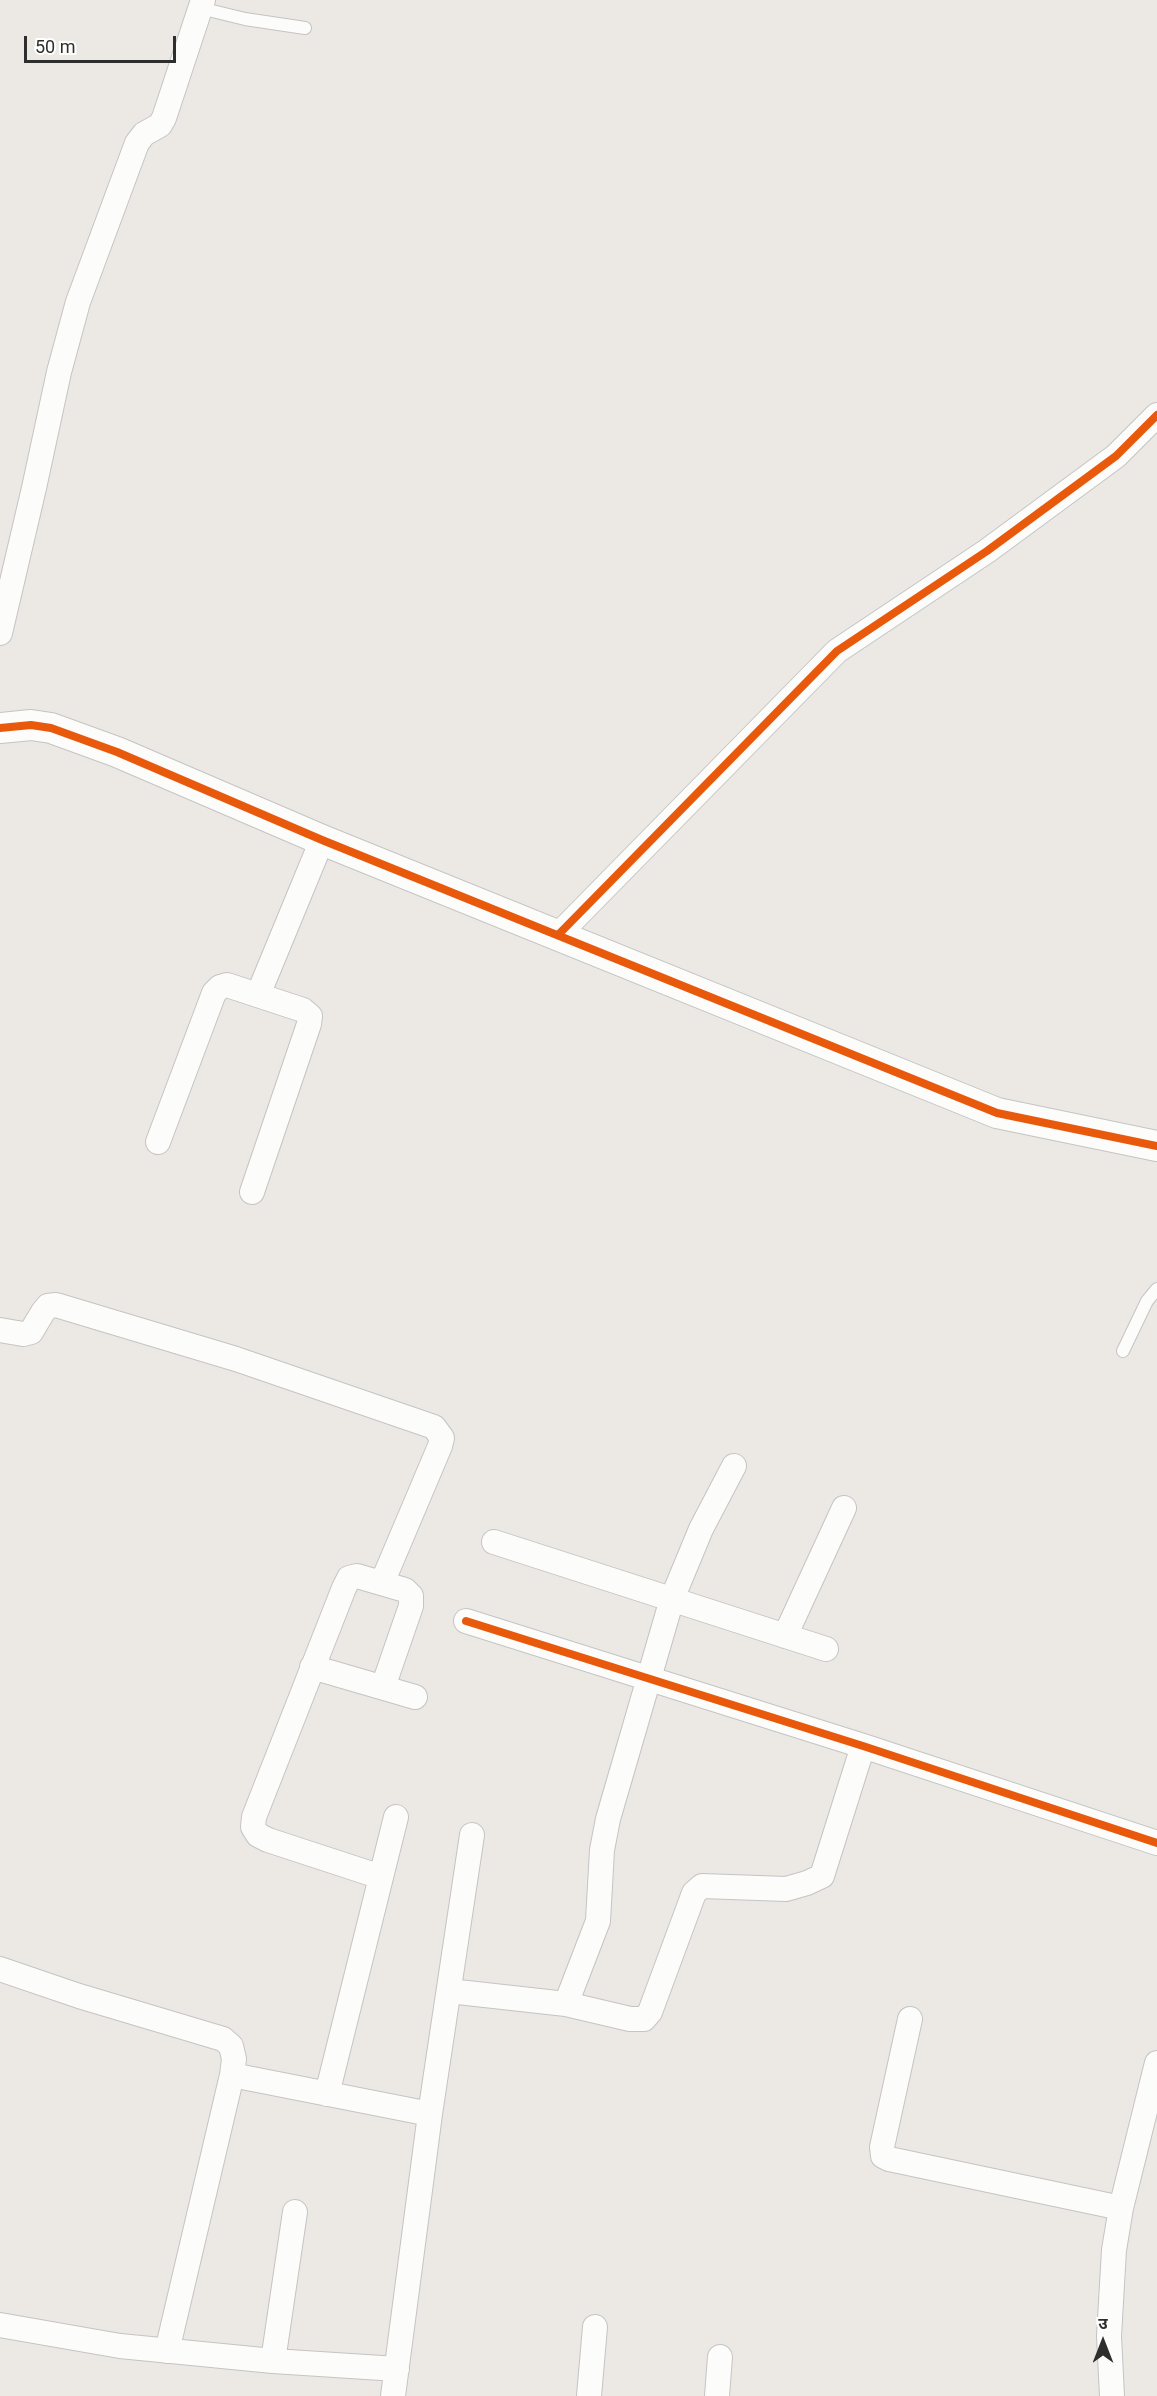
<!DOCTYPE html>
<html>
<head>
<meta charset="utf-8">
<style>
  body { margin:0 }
  #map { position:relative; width:1157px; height:2396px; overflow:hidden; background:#ece8e4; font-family:Roboto,"Noto Sans Devanagari",sans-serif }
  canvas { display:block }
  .north { position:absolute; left:1073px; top:2312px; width:60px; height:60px; -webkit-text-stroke:4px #fff; paint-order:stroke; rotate:0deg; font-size:16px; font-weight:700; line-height:24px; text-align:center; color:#2e2e2e }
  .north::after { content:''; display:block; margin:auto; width:21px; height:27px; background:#2e2e2e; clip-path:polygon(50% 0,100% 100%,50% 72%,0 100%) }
  .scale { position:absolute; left:24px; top:36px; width:152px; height:27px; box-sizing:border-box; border:3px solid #2e2e2e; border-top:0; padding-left:8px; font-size:18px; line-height:21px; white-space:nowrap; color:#2e2e2e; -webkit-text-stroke:4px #fff; paint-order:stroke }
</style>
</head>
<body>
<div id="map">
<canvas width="1157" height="2396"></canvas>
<div class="north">उ</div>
<div class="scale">50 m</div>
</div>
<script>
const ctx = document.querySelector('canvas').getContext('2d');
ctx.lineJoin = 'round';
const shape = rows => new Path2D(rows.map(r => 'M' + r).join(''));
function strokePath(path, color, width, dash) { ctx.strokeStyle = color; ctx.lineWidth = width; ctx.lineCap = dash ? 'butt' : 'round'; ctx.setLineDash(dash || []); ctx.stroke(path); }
const service = shape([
  [200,8,245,19,305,28],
  [1123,1351,1147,1301,1157,1289]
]);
const minor = shape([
  [0,633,34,488,59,372,78,302,137,143,144,134,160,125,164,118,203,0],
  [559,934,837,651,987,551,1116,456,1157,415],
  [258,995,322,840],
  [158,1142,214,993,220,987,227,985,303,1010,310,1016,309,1024,252,1192],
  [0,1330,23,1334,31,1332,43,1312,48,1306,56,1305,236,1359,434,1427,442,1438,440,1446,382,1583],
  [494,1542,826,1649],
  [466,1621,863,1746,1157,1843],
  [785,1636,844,1508],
  [312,1667,415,1697],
  [381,1877,268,1840,258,1835,253,1827,254,1817,344,1588,349,1578,357,1576,405,1590,411,1596,411,1606,383,1687],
  [0,1969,79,1996,223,2039,231,2046,234,2059,232,2075,167,2351],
  [449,1991,566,2004,630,2019,644,2019,650,2012,694,1893,702,1886,786,1889,807,1883,822,1876,863,1746],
  [566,2004,598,1921,602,1850,608,1819,672,1599,701,1529,734,1466],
  [910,2019,882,2147,883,2156,889,2159,1121,2208],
  [232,2075,430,2114],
  [327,2094,396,1817],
  [0,2325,120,2346,273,2361,397,2369],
  [273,2361,295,2212],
  [393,2396,430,2114,472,1835],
  [589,2396,595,2327],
  [717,2396,720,2357],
  [1112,2396,1109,2336,1114,2250,1121,2208,1157,2063]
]);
const tertiary = shape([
  [0,728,31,725,51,728,117,752,322,840,997,1113,1157,1146]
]);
strokePath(service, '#c5c4c5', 14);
strokePath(minor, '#c5c4c5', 26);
strokePath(tertiary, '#c5c4c5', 32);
strokePath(service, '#fcfcfb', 12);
strokePath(minor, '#fcfcfb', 24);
strokePath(tertiary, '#fcfcfb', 30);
strokePath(shape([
  [0,728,31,725,51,728,117,752,322,840,997,1113,1157,1146],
  [559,934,837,651,987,551,1116,456,1157,415],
  [466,1621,863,1746,1157,1843]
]), '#e8590c', 8);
</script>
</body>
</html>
